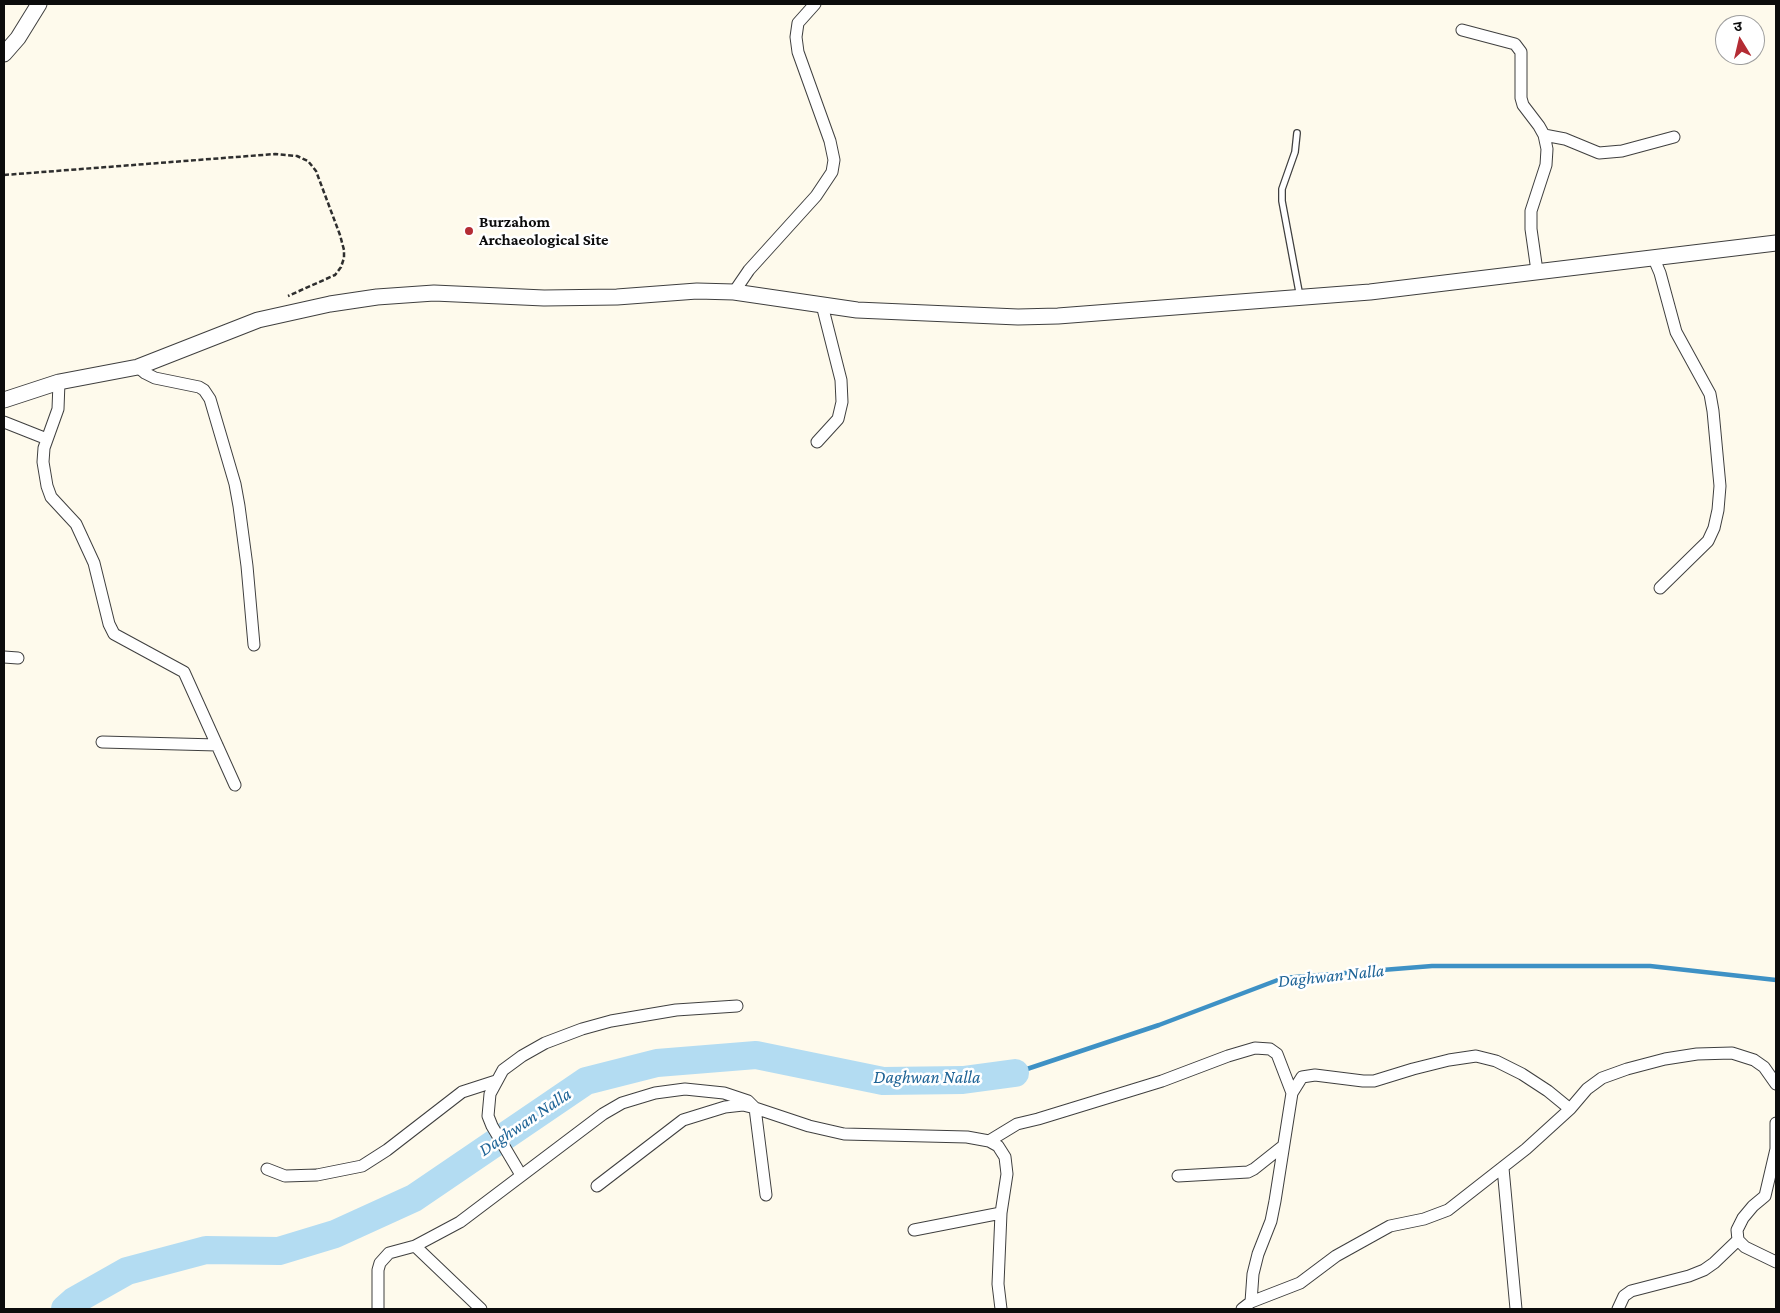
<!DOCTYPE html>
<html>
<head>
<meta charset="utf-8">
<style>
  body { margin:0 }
  #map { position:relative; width:1780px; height:1313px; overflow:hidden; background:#fefaec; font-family:"Crimson Pro","Noto Sans Devanagari",serif }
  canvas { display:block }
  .frame { position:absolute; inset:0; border:5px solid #0c0c0c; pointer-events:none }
  .north { position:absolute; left:1715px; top:15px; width:50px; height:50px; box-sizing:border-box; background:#fff; border:1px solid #9e9e9e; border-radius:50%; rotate:351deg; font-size:14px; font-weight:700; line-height:20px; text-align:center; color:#0c0c0c }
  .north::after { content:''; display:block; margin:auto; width:18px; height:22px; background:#b42c34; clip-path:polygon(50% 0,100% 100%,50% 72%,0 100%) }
</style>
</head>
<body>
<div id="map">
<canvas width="1780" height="1313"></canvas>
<div class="frame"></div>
<div class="north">उ</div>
</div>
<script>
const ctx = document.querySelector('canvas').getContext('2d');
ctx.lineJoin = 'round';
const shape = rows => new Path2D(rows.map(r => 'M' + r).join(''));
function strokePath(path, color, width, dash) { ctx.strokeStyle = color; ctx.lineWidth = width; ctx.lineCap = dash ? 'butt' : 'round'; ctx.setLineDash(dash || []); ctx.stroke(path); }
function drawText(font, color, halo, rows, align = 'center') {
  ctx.font = font + ' "Crimson Pro",serif'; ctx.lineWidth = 5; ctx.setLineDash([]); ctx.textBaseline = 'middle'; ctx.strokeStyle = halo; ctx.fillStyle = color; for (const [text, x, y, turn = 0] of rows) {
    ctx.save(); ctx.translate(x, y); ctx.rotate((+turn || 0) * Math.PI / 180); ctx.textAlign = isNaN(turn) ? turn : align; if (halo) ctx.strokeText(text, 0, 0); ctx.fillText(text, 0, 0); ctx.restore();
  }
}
strokePath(shape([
  [1015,1073,1159,1025,1283,978,1432,966,1650,966,1776,980]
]), '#3e91c5', 4.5);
strokePath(shape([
  [65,1309,74,1301,127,1271,206,1250,279,1251,335,1234,414,1198,586,1081,657,1063,756,1055,883,1081,963,1080,1015,1073]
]), '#b3dcf2', 28);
const service = shape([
  [1297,133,1295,152,1282,189,1282,201,1300,297]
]);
const minor = shape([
  [1462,30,1515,44,1521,52,1521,98,1523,105,1539,126,1544,135,1547,149,1546,165,1531,211,1531,229,1537,271],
  [1544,135,1565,139,1599,153,1622,151,1674,137],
  [1654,259,1660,273,1676,332,1710,394,1713,411,1720,486,1718,510,1714,528,1708,541,1660,588],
  [734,292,749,270,816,196,832,172,834,160,830,141,798,52,796,37,798,23,815,4],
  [138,367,145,373,155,378,199,387,204,390,210,399,235,484,239,506,247,566,254,645],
  [59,382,58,409,44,448,43,462,47,486,51,497,76,524,94,563,109,624,114,634,184,672,235,785],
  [4,422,47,439],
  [817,442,838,419,842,402,841,380,822,305],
  [4,657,18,658],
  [102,742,217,745],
  [1776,1123,1776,1149,1765,1196,1753,1206,1743,1218,1737,1230,1738,1240,1745,1247,1776,1262],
  [989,1141,1017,1124,1038,1119,1162,1081,1228,1056,1255,1048,1270,1049,1277,1054,1292,1093],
  [1503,1168,1516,1309],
  [267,1169,285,1176,317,1175,362,1166,387,1150,462,1092,496,1081],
  [521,1175,492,1126,488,1116,490,1094,503,1070,522,1056,545,1043,582,1029,611,1021,676,1010,737,1006],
  [1178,1176,1248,1172,1254,1169,1283,1146],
  [597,1186,683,1120,725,1107,743,1105,755,1108,809,1126,844,1134,967,1137,989,1141,998,1146,1005,1157,1007,1174,1001,1213,998,1284,1001,1309],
  [914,1230,1001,1213],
  [415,1246,481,1309],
  [1251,1302,1253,1274,1258,1254,1271,1221,1275,1201,1292,1093,1302,1077,1315,1075,1363,1081,1374,1081,1413,1069,1449,1060,1476,1056,1496,1061,1522,1074,1548,1091,1570,1109],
  [378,1309,378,1270,380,1263,389,1253,415,1246,460,1222,603,1114,622,1103,655,1093,685,1089,724,1093,748,1101,755,1108,766,1195],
  [1242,1309,1251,1302,1300,1283,1336,1256,1390,1226,1424,1219,1448,1210,1526,1149,1570,1109,1587,1089,1602,1078,1627,1069,1665,1059,1697,1054,1732,1053,1754,1060,1764,1067,1776,1084],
  [1618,1309,1624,1296,1631,1291,1689,1276,1704,1270,1714,1263,1738,1240]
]);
const tertiary = shape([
  [4,54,18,38,39,4],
  [4,400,59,382,138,367,258,320,330,304,377,297,434,293,544,298,617,297,697,291,734,292,857,310,1018,317,1058,316,1370,292,1776,243]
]);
strokePath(service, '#3f3f3f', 8);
strokePath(minor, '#3f3f3f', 13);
strokePath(tertiary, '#3f3f3f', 17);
strokePath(shape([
  [4,175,275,154,297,156,308,161,316,171,340,235,344,250,344,258,341,267,335,275,288,296]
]), '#2e2e2e', 2.5, [5, 2.5]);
strokePath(service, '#fff', 5.5);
strokePath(minor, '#fff', 11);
strokePath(tertiary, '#fff', 15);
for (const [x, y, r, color] of [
  [469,231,5,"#b42c34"]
]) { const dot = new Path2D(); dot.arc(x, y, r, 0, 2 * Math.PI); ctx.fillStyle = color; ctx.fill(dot); strokePath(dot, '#fff', 2); }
drawText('bold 16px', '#0c0c0c', '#fff', [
  ["Burzahom",479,222],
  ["Archaeological Site",479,240]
], 'left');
drawText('italic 18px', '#1d6396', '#fff', [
  ["Daghwan Nalla",1331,976,-6],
  ["Daghwan Nalla",927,1077],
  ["Daghwan Nalla",525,1122,-34]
]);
</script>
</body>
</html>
